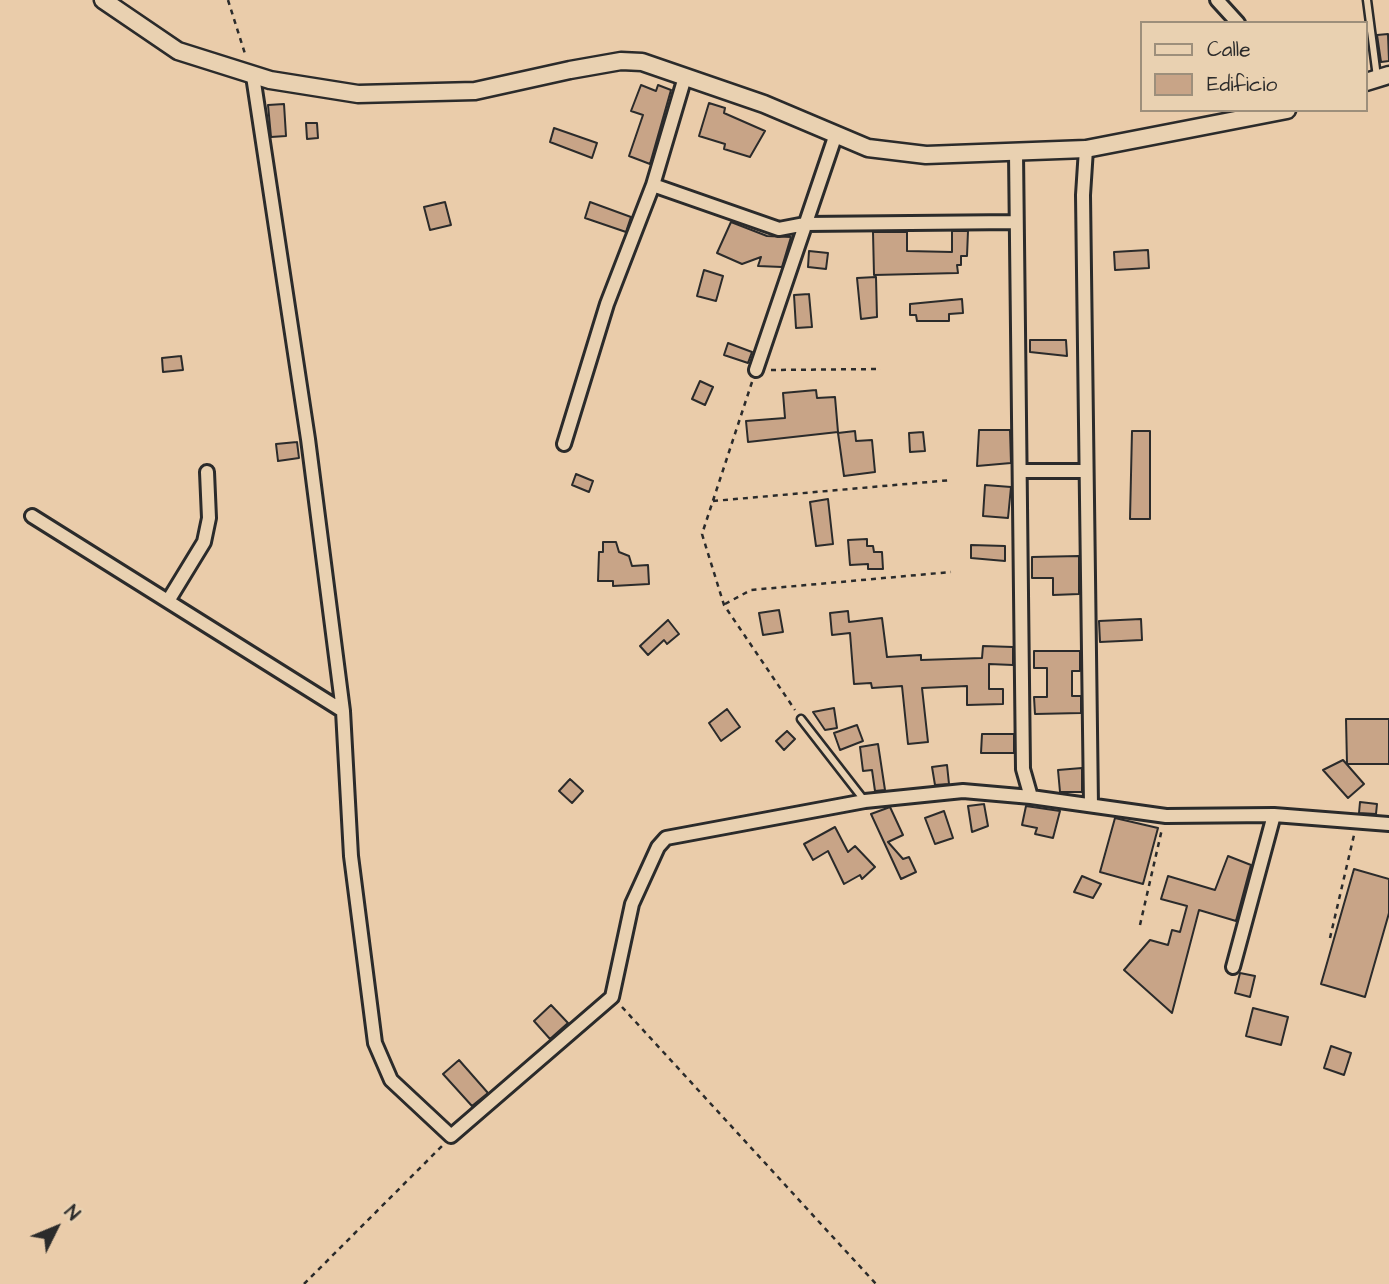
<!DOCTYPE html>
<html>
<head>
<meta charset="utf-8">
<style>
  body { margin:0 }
  #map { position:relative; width:1389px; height:1284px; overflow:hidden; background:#eaccaa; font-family:"Architects Daughter",sans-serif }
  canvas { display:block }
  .legend { position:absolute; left:1140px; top:21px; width:228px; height:91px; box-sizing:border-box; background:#e9d1b1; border:2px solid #9d8f7b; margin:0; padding:9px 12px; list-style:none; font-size:21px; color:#2b2b2b }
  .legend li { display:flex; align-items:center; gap:14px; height:35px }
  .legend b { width:35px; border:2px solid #9d8f7b }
  .north { position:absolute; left:21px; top:1193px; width:70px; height:70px; -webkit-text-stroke:5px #e9d1b1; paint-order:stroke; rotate:47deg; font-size:19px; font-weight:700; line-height:28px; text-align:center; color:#2b2b2b }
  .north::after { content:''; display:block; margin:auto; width:24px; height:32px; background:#2b2b2b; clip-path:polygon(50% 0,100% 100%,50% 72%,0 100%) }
</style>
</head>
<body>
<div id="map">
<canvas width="1389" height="1284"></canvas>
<ul class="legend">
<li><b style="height:9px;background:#e9d1b1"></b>Calle</li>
<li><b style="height:19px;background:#c8a487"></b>Edificio</li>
</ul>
<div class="north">N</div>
</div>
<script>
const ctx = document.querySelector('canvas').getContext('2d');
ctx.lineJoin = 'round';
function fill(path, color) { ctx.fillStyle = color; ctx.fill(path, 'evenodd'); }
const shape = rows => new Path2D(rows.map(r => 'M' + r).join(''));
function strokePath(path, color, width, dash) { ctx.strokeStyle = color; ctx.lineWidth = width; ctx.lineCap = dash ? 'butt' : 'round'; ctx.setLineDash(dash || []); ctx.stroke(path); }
const building = shape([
  [1388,34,1389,61,1381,62,1377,35,1388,34],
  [641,85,656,91,658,85,671,90,650,164,629,156,643,115,631,111,641,85],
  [709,103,725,108,724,113,765,131,750,157,724,149,725,144,699,136,709,103],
  [284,104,286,136,271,137,268,105,284,104],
  [306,123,317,123,318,138,307,139,306,123],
  [554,128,597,143,592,158,550,142,554,128],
  [445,202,451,225,430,230,424,207,445,202],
  [590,202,631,217,626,232,585,218,590,202],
  [731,222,767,236,791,237,782,267,758,266,761,257,742,264,717,253,731,222],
  [952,231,968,231,967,256,961,256,961,265,957,265,958,273,874,275,873,232,907,232,907,251,952,252,952,231],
  [1148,250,1149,268,1115,270,1114,252,1148,250],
  [809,251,828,253,826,269,808,267,809,251],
  [704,270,723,276,716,301,697,296,704,270],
  [876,277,877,317,861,319,857,278,876,277],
  [809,294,812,327,796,328,794,295,809,294],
  [962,299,963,313,949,314,949,321,917,321,916,315,910,315,910,304,962,299],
  [1030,340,1066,340,1067,356,1030,352,1030,340],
  [728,343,752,352,748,363,724,355,728,343],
  [181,356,183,370,163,372,162,358,181,356],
  [700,381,713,387,705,405,692,399,700,381],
  [816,390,817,398,835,397,838,432,748,442,746,421,785,418,783,393,816,390],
  [979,430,1010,430,1011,463,977,466,979,430],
  [855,431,856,441,872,440,875,472,844,476,838,433,855,431],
  [1132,431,1150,431,1150,519,1130,519,1132,431],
  [923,432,925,451,910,452,909,433,923,432],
  [297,442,299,458,278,461,276,444,297,442],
  [576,474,593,481,589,492,572,485,576,474],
  [985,485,1011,487,1008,518,983,516,985,485],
  [828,499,833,544,816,546,810,502,828,499],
  [867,539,867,546,873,546,874,552,882,552,883,569,868,569,868,564,850,565,848,540,867,539],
  [603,542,616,542,619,552,629,556,632,566,648,565,649,584,613,586,613,581,598,581,599,552,603,552,603,542],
  [971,545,1005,546,1005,561,971,558,971,545],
  [1079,556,1079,594,1053,595,1053,578,1032,578,1032,557,1079,556],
  [779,610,783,632,763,635,759,613,779,610],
  [848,611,849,622,882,618,887,657,921,655,921,660,982,658,983,646,1013,647,1013,665,989,664,989,689,1003,689,1003,704,967,705,967,686,922,688,928,742,908,744,902,686,872,688,871,683,854,684,850,633,832,635,830,613,848,611],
  [1141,619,1142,640,1100,642,1099,621,1141,619],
  [668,620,679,634,667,644,664,640,648,655,640,646,668,620],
  [1034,651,1080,651,1080,671,1072,671,1072,696,1081,696,1081,713,1035,714,1034,697,1047,697,1047,668,1034,668,1034,651],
  [834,708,837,728,825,730,813,712,834,708],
  [727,709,740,727,721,741,709,723,727,709],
  [1346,719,1389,719,1389,764,1347,764,1346,719],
  [857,725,863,741,840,750,834,733,857,725],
  [787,731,795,739,784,750,776,741,787,731],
  [982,734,1014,734,1014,753,981,753,982,734],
  [878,744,885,790,875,791,872,770,863,771,860,747,878,744],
  [1343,760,1364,784,1348,798,1323,770,1343,760],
  [947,765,949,784,935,785,932,767,947,765],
  [1082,768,1082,792,1060,792,1058,770,1082,768],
  [570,779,583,791,572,803,559,791,570,779],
  [1360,802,1377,804,1376,814,1359,813,1360,802],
  [984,804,988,826,972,832,968,806,984,804],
  [1026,806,1060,811,1053,838,1035,834,1037,828,1022,825,1026,806],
  [890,807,903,835,888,842,903,859,909,857,916,872,901,879,871,814,890,807],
  [944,811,953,838,935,844,925,818,944,811],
  [1115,818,1158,828,1143,884,1100,872,1115,818],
  [835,827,848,852,855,846,875,867,862,879,860,875,844,884,828,851,813,860,804,844,835,827],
  [1228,856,1251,865,1236,921,1199,910,1172,1013,1124,970,1150,940,1168,945,1172,930,1180,932,1187,906,1161,899,1168,876,1215,890,1228,856],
  [1354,869,1389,879,1389,913,1365,997,1321,984,1354,869],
  [1082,876,1101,884,1093,898,1074,892,1082,876],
  [1240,973,1255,976,1250,997,1235,993,1240,973],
  [551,1005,568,1023,550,1039,534,1021,551,1005],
  [1253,1008,1288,1017,1281,1045,1246,1036,1253,1008],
  [1331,1046,1351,1053,1344,1075,1324,1068,1331,1046],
  [459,1060,488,1093,472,1106,443,1074,459,1060]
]);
fill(building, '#c8a487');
strokePath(building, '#2b2b2b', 2);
const service = shape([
  [1367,0,1377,77],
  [801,719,864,800]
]);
const minor = shape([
  [1217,0,1238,23],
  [253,76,308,439,343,711,351,856,375,1043,391,1080,451,1136,612,997,632,904,658,847,666,838,865,801,963,791,1031,797,1166,816,1274,815,1389,824],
  [1086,149,1083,195,1091,805],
  [1016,153,1023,769,1031,797],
  [653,185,779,229,805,224,1016,222],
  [756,370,835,137],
  [564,444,607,304,653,185,685,77],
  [1021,471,1086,471],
  [32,516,343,711],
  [168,601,204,542,209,518,207,472],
  [1233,967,1274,815]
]);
const tertiary = shape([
  [103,0,178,51,270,80,358,94,475,91,570,70,621,61,642,62,764,104,868,148,926,155,1086,149,1287,110],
  [1366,82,1389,75]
]);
strokePath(service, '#2b2b2b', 11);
strokePath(minor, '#2b2b2b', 18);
strokePath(tertiary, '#2b2b2b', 21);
strokePath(shape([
  [228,0,246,57],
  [771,370,881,369],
  [752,382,702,534,724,605,795,710],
  [713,501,952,480],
  [725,604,751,590,951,572],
  [1140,925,1162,829],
  [1330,938,1354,835],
  [622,1007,876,1284],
  [304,1284,442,1146]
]), '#2b2b2b', 2.5, [5, 5]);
strokePath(service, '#e9d1b1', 6);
strokePath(minor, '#e9d1b1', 12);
strokePath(tertiary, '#e9d1b1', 16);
</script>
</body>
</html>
